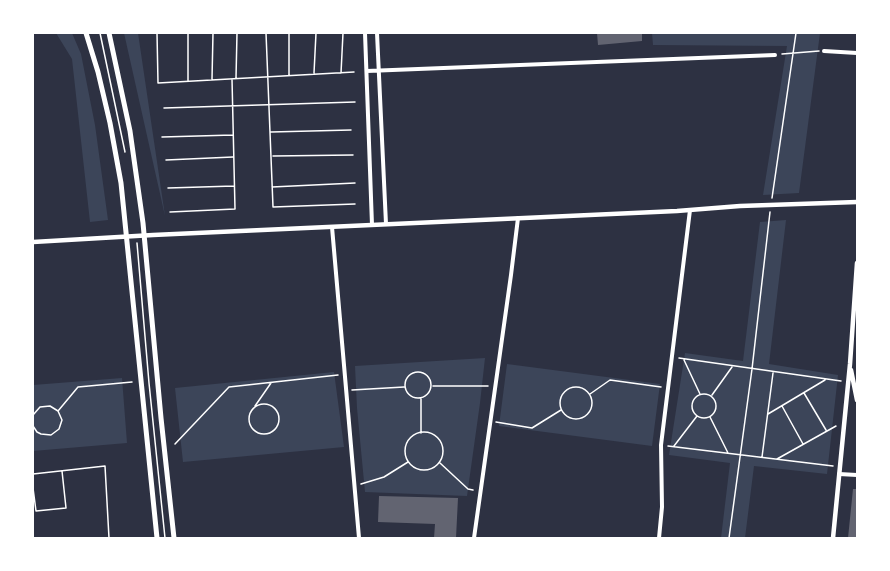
<!DOCTYPE html>
<html>
<head>
<meta charset="utf-8">
<style>
  body { margin:0 }
  #map { position:relative; width:890px; height:571px; overflow:hidden; background:#2d3142; font-family:"Source Serif 4",serif }
  canvas { display:block }
  .frame { position:absolute; inset:0; border:34px solid #fff; pointer-events:none }
</style>
</head>
<body>
<div id="map">
<canvas width="890" height="571"></canvas>
<div class="frame"></div>
</div>
<script>
const ctx = document.querySelector('canvas').getContext('2d');
ctx.lineJoin = 'round';
function fill(path, color) { ctx.fillStyle = color; ctx.fill(path, 'evenodd'); }
const shape = rows => new Path2D(rows.map(r => 'M' + r).join(''));
function strokePath(path, color, width, dash) { ctx.strokeStyle = color; ctx.lineWidth = width; ctx.lineCap = dash ? 'butt' : 'round'; ctx.setLineDash(dash || []); ctx.stroke(path); }
fill(shape([
  [56,33,72,33,81,54,95,125,108,220,90,222,72,59],
  [124,33,138,33,165,216],
  [652,33,820,33,799,193,763,195,787,46,653,45],
  [786,220,769,364,838,375,827,474,754,466,745,538,721,538,730,463,669,455,685,353,743,361,760,222],
  [485,358,480,403,467,496,365,492,357,408,355,366],
  [507,364,660,384,652,446,499,426],
  [334,372,344,447,183,462,175,388],
  [122,378,127,443,33,451,33,385]
]), '#3c4559');
fill(shape([
  [597,33,642,33,642,41,598,45],
  [853,489,857,489,857,538,848,538],
  [379,496,458,498,456,538,434,538,435,524,378,522]
]), '#626471');
strokePath(shape([
  [100,33,125,152],
  [157,33,158,83,354,72],
  [266,33,273,207,355,204],
  [782,54,819,51],
  [314,73,316,33],
  [341,73,343,33],
  [289,75,289,33],
  [236,78,237,33],
  [212,79,213,33],
  [188,80,188,33],
  [164,108,355,102],
  [271,132,351,130],
  [162,137,233,135],
  [273,156,353,155],
  [166,160,233,157],
  [272,187,355,183],
  [168,188,234,186],
  [772,198,796,33],
  [170,212,235,209,232,79],
  [137,243,149,383,165,538],
  [679,358,841,381],
  [684,360,700,394],
  '405 385a13 13 0 1 1 26 0a13 13 0 1 1-26 0Z',
  [433,386,488,386],
  '560 403a16 16 0 1 1 32 0a16 16 0 1 1-32 0Z',
  [352,390,404,387],
  [804,393,826,430],
  [590,394,610,380,661,387],
  '692 406a12 12 0 1 1 24 0a12 12 0 1 1-24 0Z',
  [712,395,732,367],
  [421,399,421,433],
  '249 419a15 15 0 1 1 30 0a15 15 0 1 1-30 0Z',
  [255,406,271,383],
  [782,406,803,444],
  [58,411,78,387,132,382],
  [768,414,825,380],
  [33,415,40,407,50,406,58,411,62,420,59,429,51,435,41,434,37,432,33,426],
  [710,417,728,453],
  [496,422,532,428,561,410],
  '405 451a19 19 0 1 1 38 0a19 19 0 1 1-38 0Z',
  [175,444,229,387,338,375],
  [668,446,833,466],
  [674,446,697,416],
  [762,457,773,373],
  [777,459,836,426],
  [440,463,468,489,473,490],
  [33,474,105,466,109,538],
  [361,484,384,477,408,462],
  [33,488,36,511,66,508,62,471],
  [729,538,752,369,770,212]
]), '#fff', 1.5);
strokePath(shape([
  [365,33,372,225],
  [377,33,386,224],
  [824,51,857,53],
  [367,71,775,55],
  [332,227,359,538],
  [839,474,857,475],
  [474,538,511,275,518,218],
  [659,538,662,507,661,445,690,210]
]), '#fff', 4);
strokePath(shape([
  [33,242,153,235,677,211,740,206,857,202],
  [851,370,857,400],
  [833,538,850,364,857,263]
]), '#fff', 4.5);
strokePath(shape([
  [86,33,98,72,110,123,121,183,157,538],
  [109,33,130,131,143,223,161,418,174,538]
]), '#fff', 5);
</script>
</body>
</html>
